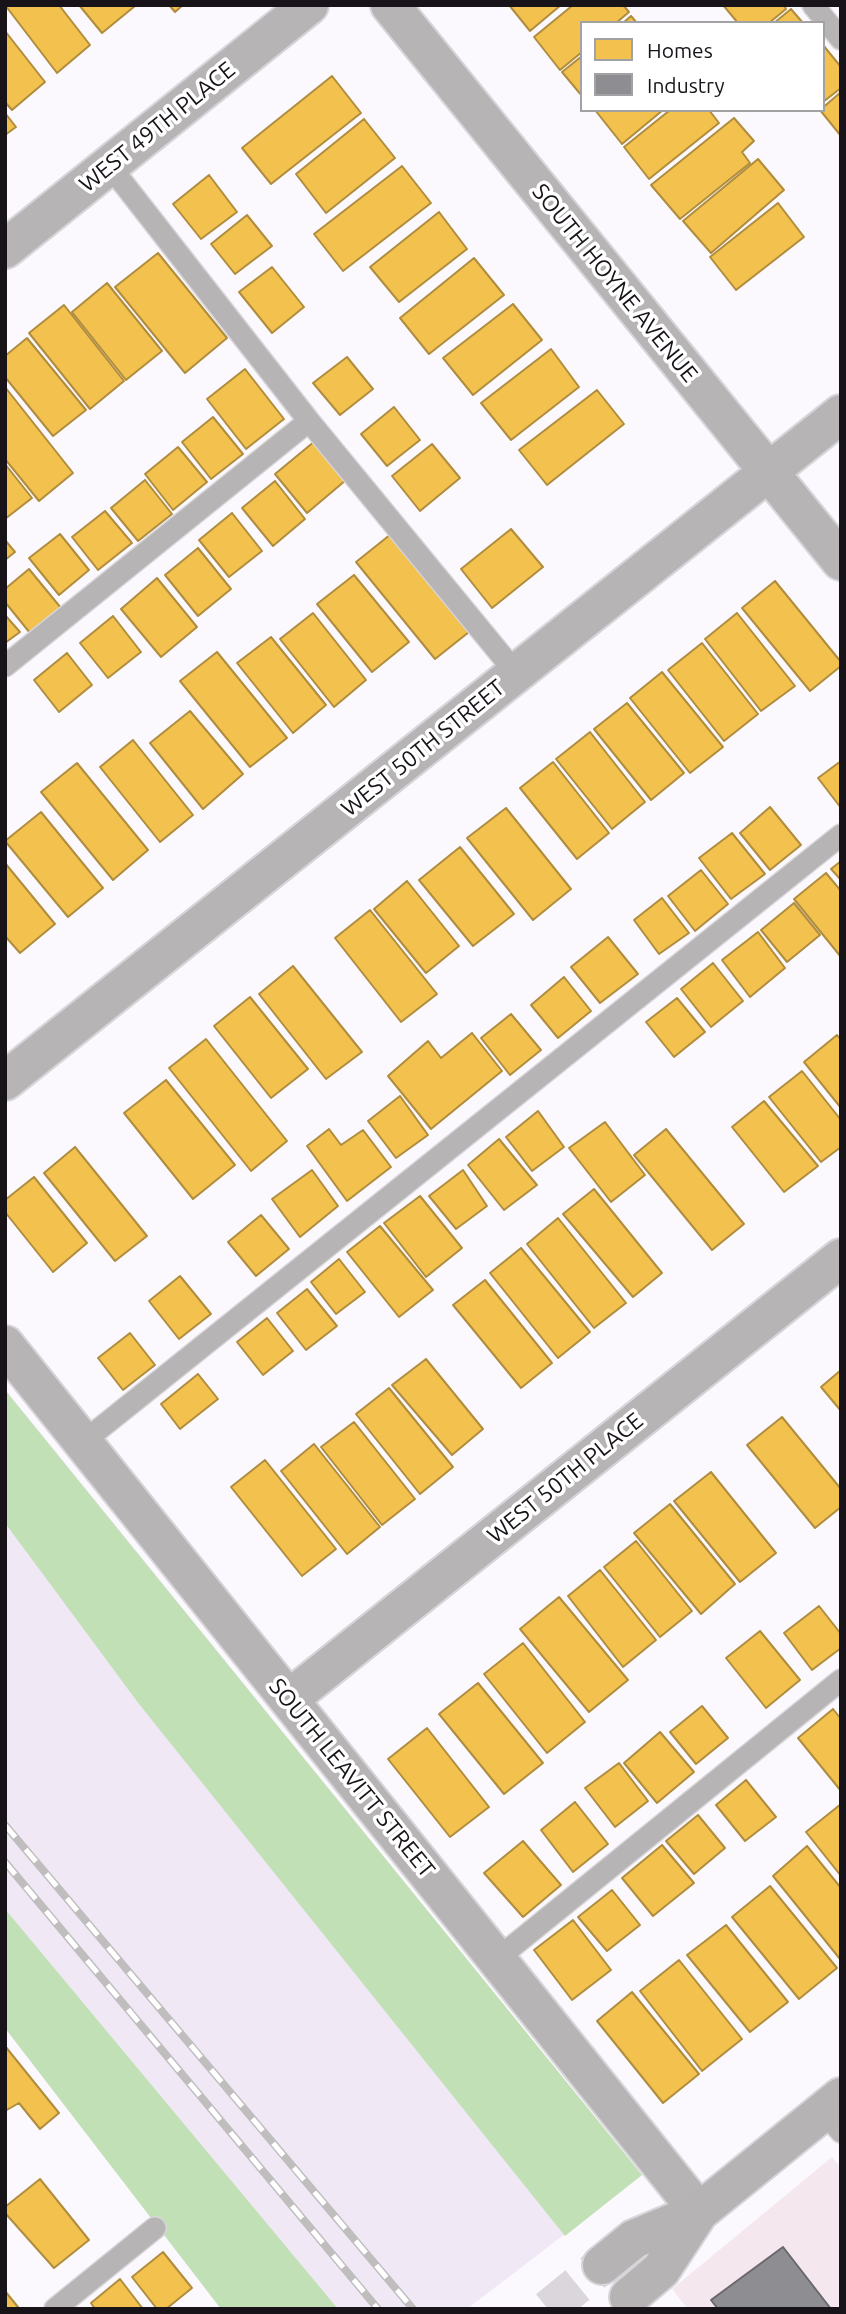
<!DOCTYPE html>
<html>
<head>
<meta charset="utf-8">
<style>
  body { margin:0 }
  #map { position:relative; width:846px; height:2314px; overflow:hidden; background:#fcf9fe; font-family:Ubuntu,sans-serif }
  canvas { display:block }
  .frame { position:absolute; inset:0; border:7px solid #171319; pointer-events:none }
  .legend { position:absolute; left:580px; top:21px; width:245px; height:91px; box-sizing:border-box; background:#fff; border:2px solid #a2a1a3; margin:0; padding:9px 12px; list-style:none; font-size:21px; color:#171319 }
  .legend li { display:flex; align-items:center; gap:14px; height:35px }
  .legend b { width:35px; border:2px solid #a2a1a3 }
</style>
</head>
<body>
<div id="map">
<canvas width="846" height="2314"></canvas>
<div class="frame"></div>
<ul class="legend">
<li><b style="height:19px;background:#f2c14e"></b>Homes</li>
<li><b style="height:19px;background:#8d8d92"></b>Industry</li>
</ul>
</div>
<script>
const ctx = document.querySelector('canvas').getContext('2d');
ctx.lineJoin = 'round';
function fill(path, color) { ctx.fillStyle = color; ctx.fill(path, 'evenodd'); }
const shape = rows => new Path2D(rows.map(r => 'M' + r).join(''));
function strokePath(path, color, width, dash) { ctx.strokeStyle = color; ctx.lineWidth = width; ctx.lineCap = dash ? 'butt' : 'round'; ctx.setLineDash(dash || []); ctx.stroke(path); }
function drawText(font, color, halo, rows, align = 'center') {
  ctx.font = font + ' Ubuntu,sans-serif'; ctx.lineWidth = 7; ctx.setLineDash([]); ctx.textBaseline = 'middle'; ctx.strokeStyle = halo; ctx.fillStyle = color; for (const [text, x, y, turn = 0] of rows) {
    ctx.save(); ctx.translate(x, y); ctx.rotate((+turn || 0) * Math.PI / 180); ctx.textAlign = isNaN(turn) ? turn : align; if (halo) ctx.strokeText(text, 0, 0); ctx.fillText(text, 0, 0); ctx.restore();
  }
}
fill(shape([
  [5,1389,642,2175,467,2309,221,2309,5,2028]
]), '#f0e9f5');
fill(shape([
  [832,2157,841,2168,841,2309,688,2309,672,2289]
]), '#f4e8ee');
fill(shape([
  [5,1390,642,2175,565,2236,139,1704,5,1523],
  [5,1909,338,2309,221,2309,5,2028]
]), '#c1e0b5');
const homes = shape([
  [5,5,59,5,90,45,57,73,5,5],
  [79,5,134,5,135,6,102,33,79,5],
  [169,5,183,5,175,12,169,5],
  [509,5,561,5,530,31,509,5],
  [573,5,623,5,629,12,616,23,582,23,582,52,560,70,534,37,573,5],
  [723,5,784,5,786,9,769,23,738,23,723,5],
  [791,9,803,23,774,23,791,9],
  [631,16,637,23,623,23,631,16],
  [5,31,45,82,12,110,5,102,5,31],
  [823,45,841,67,841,88,823,102,823,45],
  [582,56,582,96,562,72,582,56],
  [332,76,361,113,271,184,242,148,332,76],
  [841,92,841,136,820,110,841,92],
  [595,110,663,110,622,144,595,110],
  [670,110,709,110,719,123,649,179,624,147,670,110],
  [5,113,16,127,5,135,5,113],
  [734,118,754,141,742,152,750,163,680,219,651,185,734,118],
  [364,119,395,158,326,213,296,174,364,119],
  [758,159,784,190,711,253,683,221,758,159],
  [402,166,431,203,343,271,314,234,402,166],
  [209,175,237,212,201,239,173,204,209,175],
  [778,203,804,237,736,290,710,257,778,203],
  [439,212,467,249,399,302,370,267,439,212],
  [247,215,272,246,235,274,211,244,247,215],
  [158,253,227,338,185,373,115,287,158,253],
  [474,258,504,295,429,354,400,318,474,258],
  [272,267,304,307,272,333,239,292,272,267],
  [107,283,162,351,126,380,72,312,107,283],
  [513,304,542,340,473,395,443,358,513,304],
  [64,305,124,381,90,409,29,333,64,305],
  [27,338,86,410,53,436,5,377,5,356,27,338],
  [551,349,579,387,511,440,481,403,551,349],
  [347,357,373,389,340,415,313,383,347,357],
  [245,369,284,419,246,449,207,399,245,369],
  [5,387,73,473,39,501,5,459,5,387],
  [597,390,624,424,547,485,519,450,597,390],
  [394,407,420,440,387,466,361,434,394,407],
  [213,417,243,454,211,479,182,442,213,417],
  [315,441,346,480,307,513,275,474,315,441],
  [432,444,460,478,420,511,392,476,432,444],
  [178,447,207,482,173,510,145,474,178,447],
  [5,464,32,498,5,519,5,464],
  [145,480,172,514,138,541,111,508,145,480],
  [275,481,305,519,273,546,242,508,275,481],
  [105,511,132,543,98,570,72,537,105,511],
  [232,513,262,551,229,577,199,540,232,513],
  [511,529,543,567,492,608,461,569,511,529],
  [60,534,89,570,59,595,29,558,60,534],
  [391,534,469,632,435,659,356,562,391,534],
  [5,540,15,552,5,560,5,540],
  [198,548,231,589,198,616,165,575,198,548],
  [29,569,61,608,30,633,5,602,5,589,29,569],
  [354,575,409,642,372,672,317,604,354,575],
  [157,578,197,627,161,657,121,609,157,578],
  [775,581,841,662,841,666,810,691,742,608,775,581],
  [313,613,366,680,334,707,280,639,313,613],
  [737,613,795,686,761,711,705,639,737,613],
  [5,615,20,632,5,643,5,615],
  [113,616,141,652,108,678,80,643,113,616],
  [271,637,326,705,293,733,237,663,271,637],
  [702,643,758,714,724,741,668,670,702,643],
  [217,652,287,738,250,767,180,681,217,652],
  [67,653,92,685,59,712,34,680,67,653],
  [662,672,723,747,690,773,630,698,662,672],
  [627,703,684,773,651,800,594,729,627,703],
  [190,711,243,774,203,809,150,743,190,711],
  [590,732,645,802,612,829,556,759,590,732],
  [133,740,193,815,160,842,100,767,133,740],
  [841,761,841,808,818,778,841,761],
  [553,762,609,833,577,859,520,788,553,762],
  [77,763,148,850,113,880,41,792,77,763],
  [770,807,801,845,770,870,740,833,770,807],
  [506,808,571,889,533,920,467,838,506,808],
  [41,812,103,888,68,917,5,841,41,812],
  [732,833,765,874,731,899,699,858,732,833],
  [460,847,514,914,473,946,419,880,460,847],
  [841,861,841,880,831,869,841,861],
  [5,863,55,924,20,953,5,936,5,863],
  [701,870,728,904,695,931,668,896,701,870],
  [826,873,841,891,841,957,794,899,826,873],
  [407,881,459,946,426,973,374,909,407,881],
  [662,898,689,933,659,954,634,920,662,898],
  [794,903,820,935,787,962,761,930,794,903],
  [370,910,437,994,401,1022,335,938,370,910],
  [758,932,785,968,750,997,722,960,758,932],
  [608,937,638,974,600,1003,571,967,608,937],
  [713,963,743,1001,711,1027,681,989,713,963],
  [293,966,362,1052,326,1079,259,994,293,966],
  [564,977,591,1011,558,1038,531,1005,564,977],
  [250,997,308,1069,271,1098,214,1026,250,997],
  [677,998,705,1032,674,1057,646,1022,677,998],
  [511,1014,541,1050,510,1075,481,1038,511,1014],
  [472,1033,502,1071,431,1129,388,1076,428,1041,441,1058,472,1033],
  [837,1035,841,1040,841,1108,804,1062,837,1035],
  [206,1039,287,1141,251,1171,169,1068,206,1039],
  [802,1071,841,1120,841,1147,821,1162,769,1097,802,1071],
  [166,1080,235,1165,193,1199,124,1113,166,1080],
  [400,1096,428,1135,396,1158,368,1121,400,1096],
  [764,1101,818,1166,784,1192,732,1127,764,1101],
  [538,1111,564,1147,532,1171,506,1137,538,1111],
  [605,1122,645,1175,611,1202,569,1148,605,1122],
  [329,1129,341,1145,363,1130,391,1167,347,1201,307,1146,329,1129],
  [666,1129,744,1224,712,1250,634,1155,666,1129],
  [499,1139,537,1185,504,1210,468,1165,499,1139],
  [75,1147,147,1236,115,1261,44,1173,75,1147],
  [312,1170,338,1206,300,1237,272,1199,312,1170],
  [463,1170,487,1206,456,1229,429,1196,463,1170],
  [34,1177,87,1243,53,1272,5,1212,5,1200,34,1177],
  [594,1189,662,1273,633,1297,563,1214,594,1189],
  [420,1196,462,1248,426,1277,384,1223,420,1196],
  [261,1215,289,1249,256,1276,228,1242,261,1215],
  [558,1218,626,1303,594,1328,527,1244,558,1218],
  [380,1226,433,1290,399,1317,347,1252,380,1226],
  [521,1248,590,1332,558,1358,490,1273,521,1248],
  [339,1259,365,1292,336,1314,311,1282,339,1259],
  [180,1276,211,1314,179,1339,149,1301,180,1276],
  [485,1280,552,1363,521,1388,453,1305,485,1280],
  [307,1289,337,1326,306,1350,277,1313,307,1289],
  [267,1318,293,1351,263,1375,237,1342,267,1318],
  [130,1333,155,1365,123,1390,98,1358,130,1333],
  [426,1359,483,1429,452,1455,392,1385,426,1359],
  [841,1370,841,1411,821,1387,841,1370],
  [198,1374,218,1399,180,1429,161,1404,198,1374],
  [389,1388,453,1467,420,1494,356,1414,389,1388],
  [782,1417,841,1489,841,1507,815,1528,747,1445,782,1417],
  [354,1422,415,1499,382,1525,321,1447,354,1422],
  [314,1444,380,1527,347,1554,281,1471,314,1444],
  [265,1460,336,1549,302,1576,231,1487,265,1460],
  [711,1472,776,1553,740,1582,674,1501,711,1472],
  [670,1504,735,1584,701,1614,634,1533,670,1504],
  [636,1541,692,1611,660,1637,604,1567,636,1541],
  [600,1570,656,1640,623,1667,568,1596,600,1570],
  [559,1597,628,1680,589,1712,520,1629,559,1597],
  [819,1606,841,1634,841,1648,812,1670,784,1633,819,1606],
  [760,1631,800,1680,766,1708,726,1658,760,1631],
  [523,1643,585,1722,547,1753,484,1674,523,1643],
  [478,1683,543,1763,504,1794,439,1714,478,1683],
  [702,1706,728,1738,696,1764,670,1732,702,1706],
  [833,1709,841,1719,841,1791,798,1738,833,1709],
  [427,1728,489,1807,450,1837,388,1759,427,1728],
  [660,1732,694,1772,657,1803,624,1763,660,1732],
  [619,1763,648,1801,615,1827,585,1788,619,1763],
  [746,1780,776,1817,745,1841,716,1805,746,1780],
  [575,1802,608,1844,573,1872,541,1830,575,1802],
  [841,1804,841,1876,806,1832,841,1804],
  [698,1815,725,1848,694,1874,666,1841,698,1815],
  [523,1841,561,1885,523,1917,484,1873,523,1841],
  [662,1845,694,1883,653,1916,622,1878,662,1845],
  [807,1846,841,1888,840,1959,773,1876,807,1846],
  [770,1886,837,1968,799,1999,732,1917,770,1886],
  [612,1890,640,1925,607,1951,578,1917,612,1890],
  [573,1920,611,1970,572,2000,534,1950,573,1920],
  [726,1925,788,2002,750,2032,687,1955,726,1925],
  [679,1960,742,2039,702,2071,640,1991,679,1960],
  [632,1992,699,2074,663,2103,597,2021,632,1992],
  [5,2046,59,2113,40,2129,19,2103,5,2111,5,2046],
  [40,2179,89,2240,54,2268,5,2213,5,2207,40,2179],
  [163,2252,192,2288,166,2309,157,2309,132,2277,163,2252],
  [120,2279,143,2309,95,2309,91,2303,120,2279],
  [5,2291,18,2307,16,2309,5,2309,5,2291]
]);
fill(homes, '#f2c14e');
strokePath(homes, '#b08d3e', 2);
const industry = shape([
  [783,2247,831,2309,718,2309,711,2300,783,2247]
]);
fill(industry, '#8d8d92');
strokePath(industry, '#6a686e', 2);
strokePath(shape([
  [548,2309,602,2265]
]), '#dad6dc', 38, [38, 19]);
const lane = shape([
  [813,5,841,39],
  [109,165,309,421,516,673],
  [5,666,309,421],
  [83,1442,841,835],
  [497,1959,841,1680],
  [823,2111,841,2132],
  [55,2309,155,2228]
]);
const street = shape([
  [390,5,841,561],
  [5,249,309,5],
  [5,1081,841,414],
  [5,1345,699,2212],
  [289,1699,841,1258]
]);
const secondary = shape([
  [602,2265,634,2239,699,2212,841,2097],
  [629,2297,661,2270,699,2212]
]);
strokePath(lane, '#d7d5d9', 24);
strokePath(street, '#d7d5d9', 42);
strokePath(secondary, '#d7d5d9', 42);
strokePath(lane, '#b7b4b5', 21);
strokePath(street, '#b7b4b5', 38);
strokePath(secondary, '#b6b3b5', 38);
const rail = shape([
  [5,1825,413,2309],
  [5,1862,378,2309]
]);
strokePath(rail, '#c0bdbe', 8);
strokePath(rail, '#fff', 5, [16]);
drawText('23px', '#171319', '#fff', [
  ["WEST 49TH PLACE",157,127,-39],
  ["SOUTH HOYNE AVENUE",615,283,51],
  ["WEST 50TH STREET",423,748,-39],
  ["WEST 50TH PLACE",565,1478,-39],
  ["SOUTH LEAVITT STREET",352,1778,51]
]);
</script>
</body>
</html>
